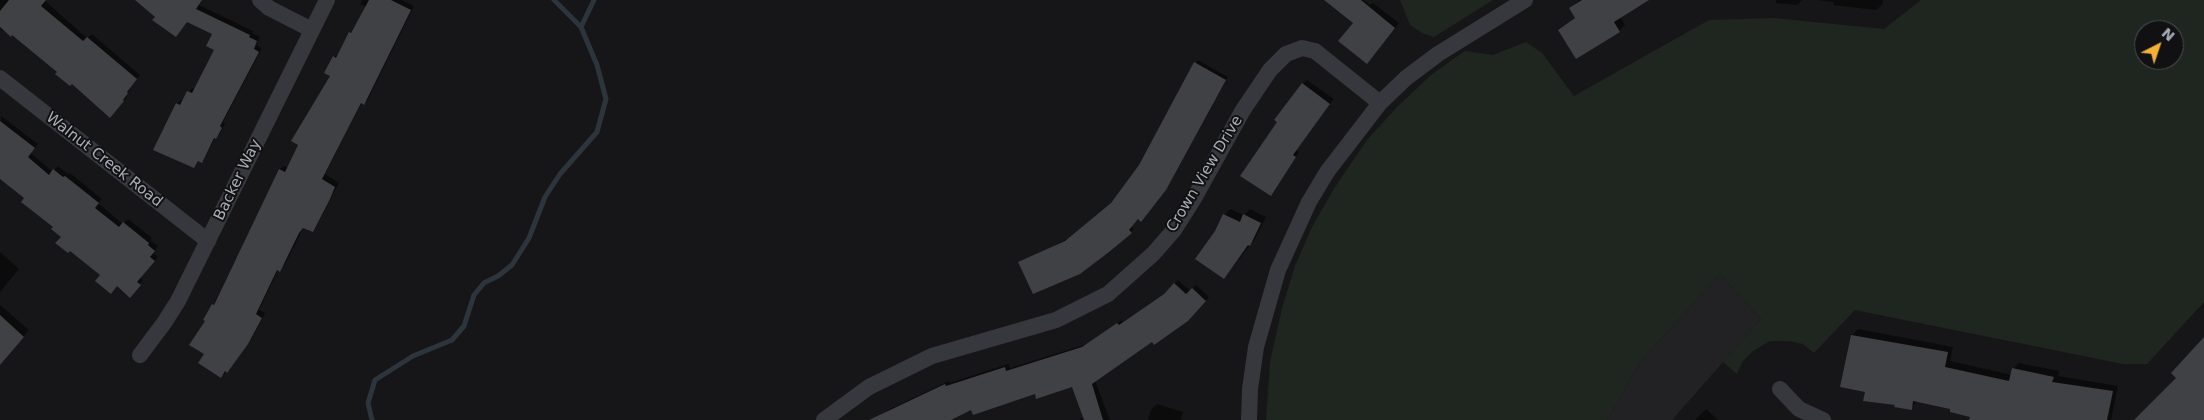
<!DOCTYPE html>
<html>
<head>
<meta charset="utf-8">
<style>
  body { margin:0 }
  #map { position:relative; width:2204px; height:420px; overflow:hidden; background:#161618; font-family:"DejaVu Sans",sans-serif }
  canvas { display:block }
  .north { position:absolute; left:2134px; top:20px; width:50px; height:50px; box-sizing:border-box; background:#111113; border:1px solid #4d4f55; border-radius:50%; rotate:41deg; font-size:14px; font-weight:700; line-height:20px; text-align:center; color:#a8adb8 }
  .north::after { content:''; display:block; margin:auto; width:18px; height:22px; background:#f2b134; clip-path:polygon(50% 0,100% 100%,50% 72%,0 100%) }
</style>
</head>
<body>
<div id="map">
<canvas width="2204" height="420"></canvas>
<div class="north">N</div>
</div>
<script>
const ctx = document.querySelector('canvas').getContext('2d');
ctx.lineJoin = 'round';
function fill(path, color) { ctx.fillStyle = color; ctx.fill(path, 'evenodd'); }
const shape = rows => new Path2D(rows.map(r => 'M' + r).join(''));
function strokePath(path, color, width, dash) { ctx.strokeStyle = color; ctx.lineWidth = width; ctx.lineCap = dash ? 'butt' : 'round'; ctx.setLineDash(dash || []); ctx.stroke(path); }
function drawText(font, color, halo, rows, align = 'center') {
  ctx.font = font + ' "DejaVu Sans",sans-serif'; ctx.lineWidth = 4; ctx.setLineDash([]); ctx.textBaseline = 'middle'; ctx.strokeStyle = halo; ctx.fillStyle = color; for (const [text, x, y, turn = 0] of rows) {
    ctx.save(); ctx.translate(x, y); ctx.rotate((+turn || 0) * Math.PI / 180); ctx.textAlign = isNaN(turn) ? turn : align; if (halo) ctx.strokeText(text, 0, 0); ctx.fillText(text, 0, 0); ctx.restore();
  }
}
fill(shape([
  [1720,274,1761,319,1672,420,1607,420,1641,361]
]), '#222225');
fill(shape([
  [1400,0,1493,0,1434,37,1422,33,1410,25],
  [1921,0,2204,0,2204,302,2147,364,2123,364,1855,310,1814,353,1803,344,1789,341,1770,341,1753,351,1742,362,1737,374,1723,362,1761,319,1720,274,1641,361,1607,420,1266,420,1270,362,1282,308,1295,266,1312,227,1335,187,1367,140,1396,108,1431,75,1459,55,1465,51,1493,55,1526,42,1542,53,1574,96,1709,20,1773,18,1884,29],
  [2144,30,2174,30,2174,60,2144,60]
]), '#1e261f');
fill(shape([
  [0,0,44,0,87,38,92,34,140,75,130,87,131,88,126,95,127,97,114,112,13,33,5,30,4,32,0,29],
  [137,0,202,0,199,5,253,31,252,33,260,37,256,45,262,48,223,122,225,124,220,134,215,138,205,157,201,161,199,160,194,167,155,149,177,103,181,100,183,101,192,88,195,89,215,49,214,34,187,21,156,17],
  [362,0,402,0,414,6,368,99,364,103,362,102,325,174,339,183,333,194,316,227,312,231,304,227,284,266,278,270,259,310,265,313,252,338,231,367,221,377,205,354,206,320,280,169,284,166,289,168,332,75,334,57,339,54,350,33,367,7,360,4],
  [1324,0,1363,0,1370,5,1373,3,1399,23,1371,58,1354,23],
  [1580,0,1647,0,1620,16,1625,25,1619,31,1560,30,1575,17,1570,8],
  [1776,0,1802,0,1797,5,1776,3],
  [1816,0,1883,0,1882,5,1876,10,1833,5,1834,2],
  [1198,60,1228,77,1168,186,1131,227,1134,229,1080,273,1020,263,1069,238,1113,202,1140,166],
  [1307,80,1334,99,1296,150,1299,152,1275,190,1303,84],
  [1,116,38,144,31,153,53,172,58,166,68,174,70,173,102,199,98,203,123,224,128,219,152,238,150,240,158,246,153,253,158,257,140,278,143,280,134,292,102,275,26,198,2,179,0,181],
  [1230,209,1244,215,1250,209,1266,217,1255,239,1224,278,1216,232,1225,215],
  [0,252,19,269,0,292],
  [1178,280,1190,291,1196,285,1209,297,1191,316,1152,340,1095,381,1110,420,1079,420,1084,418,1073,386,1036,392,972,409,949,420,875,420,890,409,949,381,950,383,1008,364,1010,368,1087,344,1122,320,1123,322,1168,291],
  [0,305,29,330,0,364],
  [1858,329,1953,347,1950,361,2012,375,2013,369,2019,363,2059,371,2058,376,2118,386,2111,420,1971,420,1971,416,1951,408,1917,401,1911,409,1866,391,1852,335],
  [1157,404,1183,412,1181,420,1148,420,1151,410],
  [1706,409,1718,420,1695,420]
]), '#0007');
strokePath(shape([
  [554,0,581,27],
  [372,420,368,403,375,380,413,356,452,340,464,326,474,295,484,283,498,276,512,265,529,238,545,197,560,174,597,132,606,99,597,65,581,27,594,0]
]), '#2c353c', 5);
fill(shape([
  [9,0,46,0,41,6,83,41,87,37,137,79,127,92,128,93,123,100,124,101,110,118,72,84,70,86,55,74,57,72,12,35,11,37,0,27,0,11],
  [135,0,202,0,196,9,250,35,249,37,257,41,254,49,259,52,220,126,222,128,216,139,214,138,202,163,198,161,194,168,153,150,176,103,180,105,187,91,192,93,214,50,206,46,212,34,187,22,176,37,152,20,155,17],
  [369,0,391,0,411,10,364,105,361,103,322,179,335,187,330,199,313,232,303,228,299,233,280,272,277,270,256,314,262,318,248,344,227,373,225,371,221,378,198,363,204,354,189,345,205,321,203,320,212,304,214,305,279,169,285,172,298,145,291,141,330,76,324,73,333,56,336,58,349,32,351,33],
  [1324,0,1361,0,1395,28,1367,64,1338,41,1353,23],
  [1582,0,1649,0,1614,22,1620,32,1576,59,1558,30,1575,18,1569,8],
  [1194,62,1226,80,1166,190,1141,222,1138,219,1129,230,1132,233,1109,252,1080,274,1033,294,1018,262,1065,241,1111,203,1139,165],
  [1302,83,1330,104,1293,155,1296,157,1271,196,1240,176,1277,122,1274,120],
  [0,121,35,148,28,157,49,175,53,169,63,177,65,176,99,203,95,208,119,227,123,222,149,243,148,245,155,251,150,257,155,261,137,282,141,285,130,298,117,286,111,294,95,281,100,275,70,251,68,253,55,243,61,237,51,229,53,227,21,202,24,198,0,179],
  [1223,214,1240,222,1243,214,1261,223,1250,246,1248,245,1224,279,1195,259,1215,231],
  [1174,283,1186,294,1192,288,1206,301,1188,321,1154,345,1152,342,1092,384,1103,420,1084,420,1072,387,1036,399,1035,394,973,415,971,410,951,420,869,420,945,384,946,386,1005,367,1006,371,1082,347,1117,323,1119,325,1164,294],
  [0,315,24,337,0,365],
  [1851,335,1948,352,1945,367,2009,381,2012,368,2054,377,2052,382,2113,391,2107,420,1969,420,1970,417,1950,412,1950,409,1913,401,1912,410,1894,407,1895,405,1863,401,1865,392,1840,387],
  [2204,337,2204,420,2134,420,2176,378,2171,373]
]), '#404145');
strokePath(shape([
  [260,0,269,8,312,30],
  [0,78,208,241],
  [140,355,164,323,178,301,327,0],
  [1780,389,1799,409,1823,420],
  [824,420,869,387,932,356,1056,320,1108,294,1153,254,1174,230,1193,200,1243,110,1270,70,1286,54,1302,48,1315,51,1380,103],
  [1249,420,1250,389,1256,347,1278,270,1309,202,1327,172,1380,103,1406,78,1438,54,1525,0]
]), '#37383d', 16);
drawText('15px', '#a8adb8', '#111113', [
  ["Walnut Creek Road",104,160,38],
  ["Crown View Drive",1205,174,-59],
  ["Backer Way",238,180,-64]
]);
</script>
</body>
</html>
